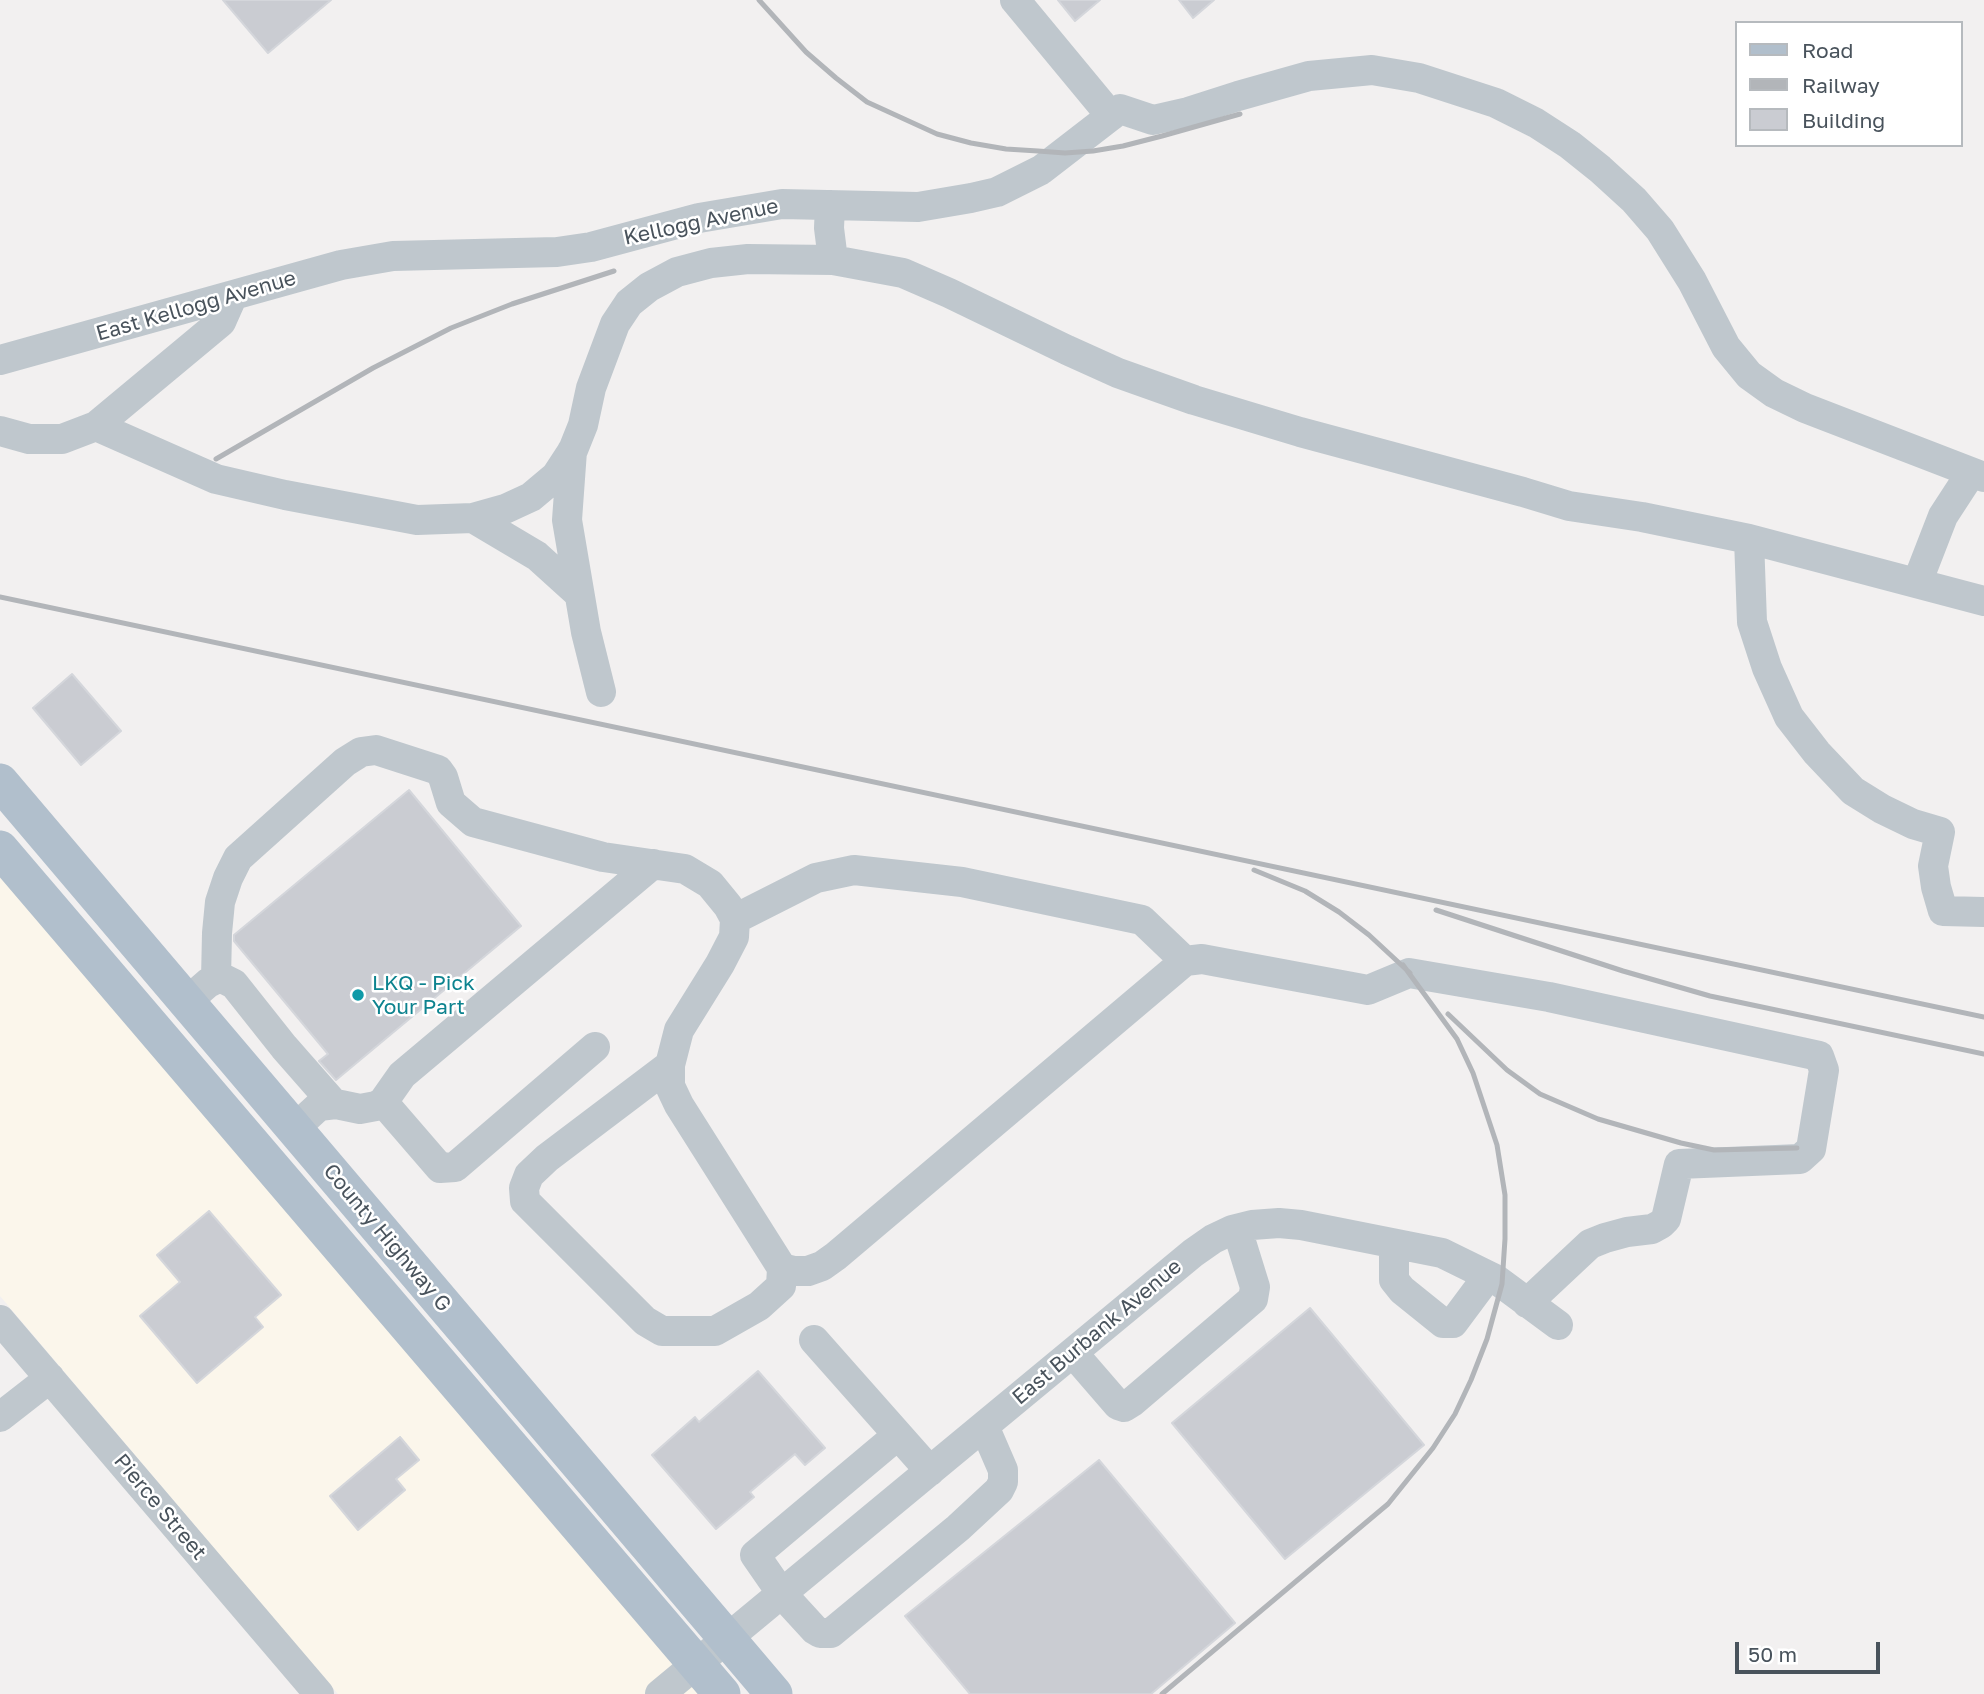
<!DOCTYPE html>
<html>
<head>
<meta charset="utf-8">
<style>
  body { margin:0 }
  #map { position:relative; width:1984px; height:1694px; overflow:hidden; background:#f2f0f0; font-family:"Golos Text",sans-serif }
  canvas { display:block }
  .legend { position:absolute; left:1735px; top:21px; width:228px; height:126px; box-sizing:border-box; background:#fff; border:2px solid #b6babe; margin:0; padding:9px 12px; list-style:none; font-size:21px; color:#49535c }
  .legend li { display:flex; align-items:center; gap:14px; height:35px }
  .legend b { width:35px; border:2px solid #b6babe }
  .scale { position:absolute; left:1735px; top:1642px; width:145px; height:32px; box-sizing:border-box; border:4px solid #49535c; border-top:0; padding-left:9px; font-size:21px; line-height:24px; white-space:nowrap; color:#49535c; -webkit-text-stroke:5px #fff; paint-order:stroke }
</style>
</head>
<body>
<div id="map">
<canvas width="1984" height="1694"></canvas>
<ul class="legend">
<li><b style="height:9px;background:#b1bfcc"></b>Road</li>
<li><b style="height:9px;background:#b2b5b9"></b>Railway</li>
<li><b style="height:19px;background:#caccd2"></b>Building</li>
</ul>
<div class="scale">50 m</div>
</div>
<script>
const ctx = document.querySelector('canvas').getContext('2d');
ctx.lineJoin = 'round';
function fill(path, color) { ctx.fillStyle = color; ctx.fill(path, 'evenodd'); }
const shape = rows => new Path2D(rows.map(r => 'M' + r).join(''));
function strokePath(path, color, width, dash) { ctx.strokeStyle = color; ctx.lineWidth = width; ctx.lineCap = dash ? 'butt' : 'round'; ctx.setLineDash(dash || []); ctx.stroke(path); }
function drawText(font, color, halo, rows, align = 'center') {
  ctx.font = font + ' "Golos Text",sans-serif'; ctx.lineWidth = 5; ctx.setLineDash([]); ctx.textBaseline = 'middle'; ctx.strokeStyle = halo; ctx.fillStyle = color; for (const [text, x, y, turn = 0] of rows) {
    ctx.save(); ctx.translate(x, y); ctx.rotate((+turn || 0) * Math.PI / 180); ctx.textAlign = isNaN(turn) ? turn : align; if (halo) ctx.strokeText(text, 0, 0); ctx.fillText(text, 0, 0); ctx.restore();
  }
}
fill(shape([
  [0,862,706,1694,338,1694,0,1296]
]), '#fbf6eb');
const building = shape([
  [223,0,331,0,268,53,223,0],
  [1058,0,1100,0,1075,21,1058,0],
  [1179,0,1214,0,1193,18,1179,0],
  [72,674,121,731,81,765,33,708,72,674],
  [409,790,521,926,336,1080,319,1061,328,1054,234,941,234,935,409,790],
  [209,1211,281,1295,255,1317,263,1327,197,1383,140,1316,180,1282,157,1255,209,1211],
  [1310,1308,1424,1445,1285,1559,1172,1423,1310,1308],
  [758,1371,825,1448,805,1465,795,1454,750,1492,754,1497,716,1529,652,1455,695,1417,699,1422,758,1371],
  [400,1437,419,1460,396,1479,405,1490,358,1530,330,1496,400,1437],
  [1099,1460,1235,1623,1151,1694,970,1694,905,1616,1099,1460]
]);
fill(building, '#caccd2');
strokePath(building, '#d4d6db', 2);
strokePath(shape([
  [1015,0,1111,116],
  [830,205,829,228,833,260,903,273,949,293,1067,350,1118,373,1194,400,1300,432,1523,492,1569,506,1642,517,1749,539,1984,601],
  [0,360,341,265,393,256,557,252,591,247,699,218,782,204,918,207,971,198,997,192,1041,170,1120,109,1153,120,1188,112,1238,96,1309,76,1372,70,1419,78,1496,103,1536,123,1570,145,1600,169,1634,200,1660,230,1692,281,1726,347,1749,375,1774,393,1805,408,1984,477],
  [96,426,216,479,285,495,417,520,473,518,505,509,531,497,556,476,573,450,583,425,591,388,615,324,629,303,649,287,677,272,711,263,748,259,833,260],
  [0,431,29,439,62,439,96,426,221,322,233,295],
  [572,451,567,520,586,632,601,692],
  [473,518,537,556,579,594],
  [1749,539,1752,622,1767,668,1789,717,1817,753,1853,791,1882,809,1913,824,1940,832,1933,866,1936,887,1943,911,1984,912],
  [1917,583,1943,516,1971,473],
  [735,919,816,878,854,870,962,882,1142,920,1185,961],
  [216,979,217,933,220,902,228,878,238,858,345,762,361,752,376,750,438,770,443,777,451,803,473,822,603,857,685,869,710,884,728,906,735,919,734,937,720,964,679,1030,670,1065,670,1086,679,1105,782,1268,781,1286,759,1306,715,1331,662,1331,645,1321,525,1201,524,1188,529,1175,547,1158,670,1065],
  [200,990,208,983,216,979,224,979,234,984,284,1047,334,1104],
  [383,1102,440,1168,455,1167,595,1047],
  [294,1129,319,1106,336,1104,360,1109,376,1106,383,1102,402,1075,653,864],
  [1394,1244,1394,1280,1402,1290,1443,1323,1453,1323,1488,1276],
  [782,1268,794,1271,808,1271,822,1266,836,1256,1185,961,1202,959,1368,990,1409,973,1549,997,1819,1056,1824,1070,1811,1149,1800,1159,1679,1164,1666,1219,1661,1224,1652,1229,1627,1232,1605,1238,1590,1244,1527,1303],
  [0,1320,319,1694],
  [814,1340,930,1471],
  [1073,1353,1118,1405,1124,1407,1132,1402,1253,1299,1255,1287,1237,1229],
  [0,1417,50,1378],
  [898,1435,755,1555,782,1594,815,1630,820,1633,831,1633,958,1528,999,1490,1003,1482,1003,1470,984,1426],
  [660,1694,1193,1253,1213,1239,1232,1230,1252,1225,1279,1223,1301,1225,1442,1253,1497,1280,1558,1325]
]), '#bfc7cd', 30);
strokePath(shape([
  [0,782,774,1694],
  [0,849,722,1694]
]), '#b1bfcc', 37);
strokePath(shape([
  [759,0,806,52,836,78,867,102,937,134,971,143,1006,149,1038,151,1065,153,1093,151,1123,146,1162,136,1240,114],
  [216,459,373,368,451,328,512,304,614,271],
  [0,597,1984,1017],
  [1254,870,1305,891,1339,912,1369,935,1410,973],
  [1436,910,1623,971,1710,996,1984,1054],
  [1448,1014,1507,1070,1540,1094,1598,1119,1681,1143,1714,1150,1797,1148],
  [1162,1694,1388,1504,1433,1448,1455,1414,1471,1380,1487,1339,1502,1284,1505,1239,1505,1195,1497,1145,1473,1073,1457,1039,1403,965]
]), '#b2b5b9', 5);
for (const [x, y, r, color] of [
  [358,995,7,"#0f9aa8"]
]) { const dot = new Path2D(); dot.arc(x, y, r, 0, 2 * Math.PI); ctx.fillStyle = color; ctx.fill(dot); strokePath(dot, '#fff', 2.5); }
drawText('21px', '#49535c', '#fff', [
  ["Kellogg Avenue",701,222,-12],
  ["East Kellogg Avenue",196,306,-16],
  ["County Highway G",387,1238,50],
  ["East Burbank Avenue",1097,1332,-40],
  ["Pierce Street",160,1507,50]
]);
drawText('21px', '#0d838f', '#fff', [
  ["LKQ - Pick",372,983],
  ["Your Part",372,1007]
], 'left');
</script>
</body>
</html>
